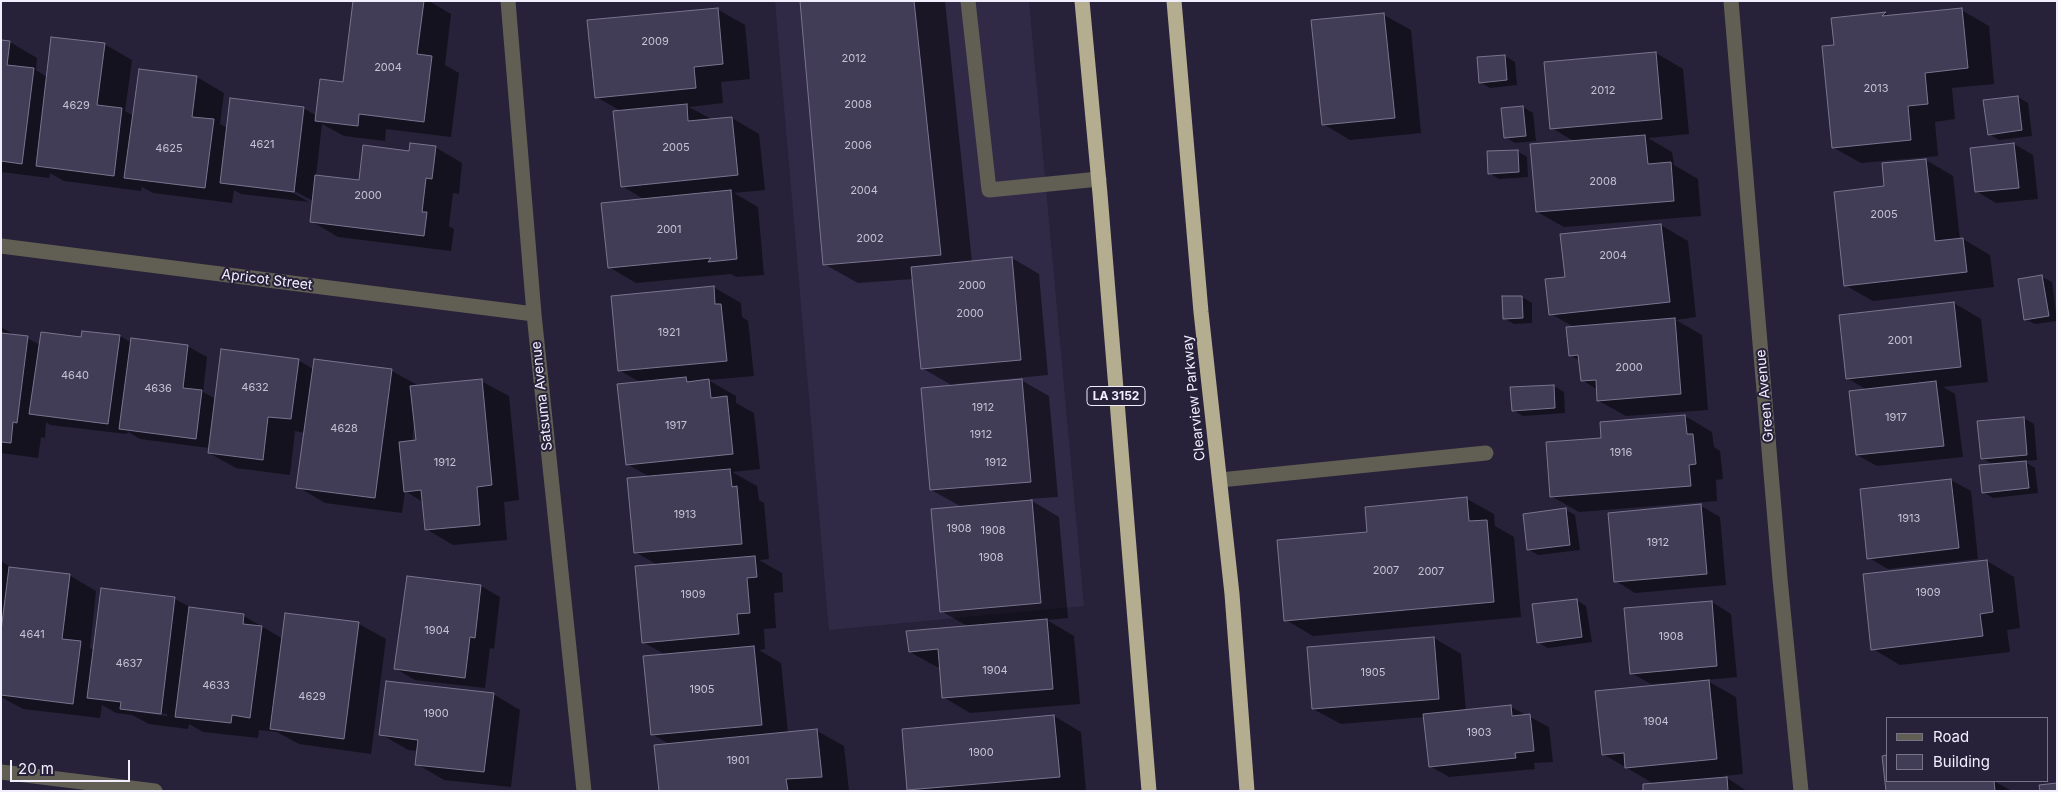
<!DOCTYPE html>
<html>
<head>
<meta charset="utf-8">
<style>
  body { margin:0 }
  #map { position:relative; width:2058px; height:792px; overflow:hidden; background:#272239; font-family:Inter,sans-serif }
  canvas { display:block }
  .frame { position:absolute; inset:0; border:2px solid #f1eefe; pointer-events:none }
  .legend { position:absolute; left:1886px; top:717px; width:162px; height:65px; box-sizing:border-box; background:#272239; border:1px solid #787488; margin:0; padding:6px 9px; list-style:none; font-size:15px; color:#f1eefe }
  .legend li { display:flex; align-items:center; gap:10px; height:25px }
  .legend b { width:25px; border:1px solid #787488 }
  .scale { position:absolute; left:10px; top:760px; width:120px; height:22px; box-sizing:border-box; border:2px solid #f1eefe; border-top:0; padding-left:6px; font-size:15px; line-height:18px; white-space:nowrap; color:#f1eefe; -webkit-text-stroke:4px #272239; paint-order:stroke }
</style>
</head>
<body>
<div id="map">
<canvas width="2058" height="792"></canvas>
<div class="frame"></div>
<ul class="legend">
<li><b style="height:6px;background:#615f53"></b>Road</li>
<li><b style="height:14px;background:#423d56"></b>Building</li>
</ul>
<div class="scale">20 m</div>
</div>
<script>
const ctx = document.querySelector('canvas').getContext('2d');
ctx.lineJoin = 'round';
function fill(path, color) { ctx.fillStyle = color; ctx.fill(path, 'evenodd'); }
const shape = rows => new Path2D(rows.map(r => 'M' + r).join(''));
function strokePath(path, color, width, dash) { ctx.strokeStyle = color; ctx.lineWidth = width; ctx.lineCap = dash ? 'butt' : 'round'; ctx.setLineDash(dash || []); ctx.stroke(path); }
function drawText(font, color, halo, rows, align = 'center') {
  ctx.font = font + ' Inter,sans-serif'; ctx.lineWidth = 4; ctx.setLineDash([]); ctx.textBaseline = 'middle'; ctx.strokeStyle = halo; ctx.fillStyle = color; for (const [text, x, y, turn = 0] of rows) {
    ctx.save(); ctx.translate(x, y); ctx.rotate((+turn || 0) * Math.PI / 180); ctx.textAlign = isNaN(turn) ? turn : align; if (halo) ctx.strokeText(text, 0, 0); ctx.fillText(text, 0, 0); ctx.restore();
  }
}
fill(shape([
  [775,1,1029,1,1084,606,829,630]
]), '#312a47');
fill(shape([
  [354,1,429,1,451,14,445,65,459,73,451,137,386,129,385,141,344,136,322,124,316,176,360,181,410,152,435,147,462,163,459,194,453,193,449,226,454,229,451,251,338,237,311,221,313,201,289,188,288,190,309,202,241,194,234,190,232,203,153,193,142,187,141,191,64,181,50,173,49,178,1,172,1,41,10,42,37,58,36,70,47,77,104,44,132,60,125,111,134,116,140,70,197,77,224,93,220,124,227,128,303,108,317,116,344,83],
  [801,1,945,1,972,262,1012,258,1039,274,1048,375,956,384,957,386,1021,380,1049,396,1058,497,1029,499,1059,517,1068,618,1047,620,1074,636,1080,704,970,713,943,697,940,667,937,667,910,652,969,627,941,611,962,507,931,490,953,386,922,368,913,279,858,283,824,264],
  [717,9,745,25,750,79,721,82,723,103,689,107,713,120,732,118,759,134,765,190,734,193,758,207,764,275,736,277,731,274,636,283,609,267,645,200,622,186,621,111,596,97],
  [1961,10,1989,26,1994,84,1952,88,1955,119,1935,122,1938,156,1861,163,1834,148,1835,46,1832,19,1885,13,1891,17],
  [1384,15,1411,30,1421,133,1350,140,1323,124],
  [1656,53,1683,69,1689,134,1648,138,1672,152,1674,165,1698,179,1701,216,1564,227,1537,212,1575,142,1552,128],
  [1505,56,1515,62,1517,85,1490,88,1480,82],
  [2018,97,2028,103,2032,136,1999,140,1989,134],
  [1523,107,1533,113,1536,141,1515,143,1505,137],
  [2014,144,2033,155,2038,199,1996,203,1976,191],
  [1517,151,1527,157,1528,177,1499,179,1489,173],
  [1926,160,1953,176,1960,240,1963,239,1990,255,1994,287,1873,301,1845,285,1885,187],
  [1661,225,1688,241,1696,317,1676,320,1702,335,1708,410,1626,416,1599,401,1598,390,1582,380,1580,361,1570,355,1574,327,1551,314,1566,278],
  [2042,277,2052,282,2057,321,2035,324,2025,319],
  [713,287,741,303,742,317,748,321,754,376,708,380,736,396,736,403,754,413,760,469,732,472,757,486,759,500,764,503,769,559,759,560,782,573,783,592,774,593,776,628,764,629,765,649,759,650,781,663,788,733,817,731,844,746,849,791,660,791,669,744,652,734,666,655,643,642,658,565,635,552,650,477,627,464,641,383,619,370],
  [1522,297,1532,303,1532,323,1514,324,1504,318],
  [1954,303,1981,319,1988,382,1943,387,1955,394,1963,457,1877,466,1857,455,1867,390,1847,378],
  [1,327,13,334,13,336,27,338,40,345,82,339,83,332,120,336,132,343,187,346,207,357,203,392,216,399,298,360,313,369,392,371,419,386,481,381,509,396,519,500,504,502,507,540,453,545,426,529,423,502,405,491,402,513,325,503,298,487,305,433,295,431,290,475,236,468,209,453,209,448,140,439,128,432,127,434,50,425,46,422,45,438,41,437,38,458,1,453],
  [414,423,417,441,412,442],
  [1554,386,1564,392,1565,413,1523,416,1513,410],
  [1685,416,1712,432,1714,447,1720,451,1723,479,1716,480,1717,501,1579,512,1551,496,1603,439],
  [2024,418,2034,424,2037,460,2023,461,2035,468,2038,493,1993,498,1983,492,1994,465,1982,458,1979,422],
  [1951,480,1971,491,1978,559,1888,569,1869,558],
  [1467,499,1494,514,1495,526,1514,537,1521,617,1313,636,1286,620],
  [1701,506,1720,517,1726,585,1635,593,1616,581],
  [1566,510,1575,515,1580,550,1538,555,1528,549],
  [1,561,14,569,69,575,96,591,90,648,94,650,175,599,192,608,244,616,283,639,286,614,359,624,386,639,371,754,299,744,277,732,259,730,258,738,203,732,189,724,188,729,149,724,132,715,116,713,102,705,100,718,23,709,1,697],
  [133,710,167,714,167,716,136,712],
  [1987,561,2014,577,2020,628,2007,630,2010,652,1900,665,1873,649],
  [408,577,481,586,500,597,494,649,490,648,485,688,415,680,396,669],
  [1576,600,1586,606,1592,642,1548,648,1538,642],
  [1712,602,1731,614,1737,677,1706,680,1736,697,1743,774,1724,776,1747,791,1644,791,1656,785,1603,754,1667,685,1666,683,1651,684,1631,673],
  [1434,638,1461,654,1466,711,1511,707,1549,727,1553,762,1534,763,1535,769,1449,777,1430,766,1425,717,1341,724,1313,709],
  [493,694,520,710,511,787,444,780,417,764,418,751,408,750,381,734],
  [1054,716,1081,732,1086,791,908,790],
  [1883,757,1887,781,1994,781,2012,791,1887,791]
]), '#0007');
const building = shape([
  [353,1,424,1,417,54,432,56,424,122,359,114,358,126,315,121,320,79,343,82,353,1],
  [800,1,914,1,941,255,823,265,800,1],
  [718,8,723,64,694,67,696,88,595,98,587,20,718,8],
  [1962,8,1968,68,1925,73,1928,104,1908,106,1911,140,1832,148,1822,46,1834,45,1831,18,1886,12,1882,16,1962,8],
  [1384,13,1395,118,1322,125,1311,20,1384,13],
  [51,37,105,43,97,105,122,108,114,176,36,166,51,37],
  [1,40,10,41,7,65,34,68,22,164,1,161,1,40],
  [1656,52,1662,119,1550,129,1544,62,1656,52],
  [1505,55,1507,80,1479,83,1477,57,1505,55],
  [139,69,197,76,192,117,214,119,205,188,124,178,139,69],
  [2018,96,2022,130,1988,135,1983,100,2018,96],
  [230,98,304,107,294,192,220,183,230,98],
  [687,104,688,121,732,117,738,175,621,187,613,111,687,104],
  [1523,106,1526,136,1504,138,1501,108,1523,106],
  [1645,135,1648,164,1671,162,1674,201,1536,212,1530,144,1645,135],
  [410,143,436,146,432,179,426,178,422,212,427,212,424,236,310,222,315,175,359,180,363,145,409,151,410,143],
  [2014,143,2019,188,1975,192,1970,148,2014,143],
  [1518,150,1519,172,1488,174,1487,151,1518,150],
  [1926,159,1935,241,1963,238,1967,272,1844,286,1834,192,1884,186,1882,163,1926,159],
  [731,190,737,259,708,262,711,258,608,268,601,203,731,190],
  [1661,224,1670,302,1549,315,1545,279,1565,277,1560,234,1661,224],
  [1012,257,1021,360,921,369,911,267,1012,257],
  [2042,275,2049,316,2024,320,2018,279,2042,275],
  [714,286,715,304,721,304,727,361,618,371,611,296,714,286],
  [1502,296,1522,296,1523,318,1503,319,1502,296],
  [1954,302,1961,367,1846,379,1839,315,1954,302],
  [1675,318,1681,394,1597,401,1596,380,1581,381,1578,355,1569,356,1566,327,1675,318],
  [82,331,120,335,108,424,29,414,41,332,81,337,82,331],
  [1,333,28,336,17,423,13,422,11,443,1,442,1,333],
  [131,338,188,345,183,388,202,390,196,439,119,429,131,338],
  [221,349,299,359,291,419,268,417,263,460,208,453,221,349],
  [314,359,392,369,375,498,296,488,314,359],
  [686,377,687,382,709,379,711,398,727,396,733,454,626,465,617,384,686,377],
  [482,379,492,485,477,487,480,525,425,530,421,490,404,492,399,442,416,440,410,386,482,379],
  [1022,379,1031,482,930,490,921,388,1022,379],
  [1936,381,1944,446,1856,455,1849,391,1936,381],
  [1554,385,1555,408,1512,411,1510,387,1554,385],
  [1685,415,1687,434,1693,434,1696,464,1689,465,1691,486,1550,497,1546,442,1601,438,1600,422,1685,415],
  [2024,417,2027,455,1981,459,1977,421,2024,417],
  [2026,461,2029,488,1982,493,1979,465,2026,461],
  [730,469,732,487,737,486,742,544,634,553,627,478,730,469],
  [1951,479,1959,548,1867,559,1860,489,1951,479],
  [1467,497,1469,521,1487,520,1494,602,1284,621,1277,540,1367,532,1365,507,1467,497],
  [1032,500,1041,603,940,612,931,509,1032,500],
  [1701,504,1707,574,1614,582,1608,513,1701,504],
  [1566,508,1570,545,1527,550,1523,514,1566,508],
  [755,556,757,577,747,578,750,613,737,614,739,634,642,643,635,566,755,556],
  [1987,560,1993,612,1980,614,1983,636,1871,650,1863,574,1987,560],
  [9,567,70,574,62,639,81,641,73,704,1,695,1,631,9,567],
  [407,576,481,585,475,638,470,637,465,678,394,669,407,576],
  [101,588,175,597,161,714,120,709,121,702,87,698,101,588],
  [1577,599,1582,637,1537,643,1532,604,1577,599],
  [1712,601,1717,666,1630,674,1624,608,1712,601],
  [189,607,244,614,243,624,262,626,250,718,232,715,231,723,175,717,189,607],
  [285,613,359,622,344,739,270,729,285,613],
  [1047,619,1053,689,942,698,938,649,909,652,906,631,1047,619],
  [1434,637,1439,699,1312,709,1307,647,1434,637],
  [754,646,762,725,651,735,643,656,754,646],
  [1709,680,1717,759,1625,768,1624,753,1602,755,1595,691,1709,680],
  [386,681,494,693,484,772,415,765,418,740,379,735,386,681],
  [1511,705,1512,716,1530,714,1534,751,1515,753,1516,758,1429,767,1423,714,1511,705],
  [1054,715,1060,777,907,790,902,729,1054,715],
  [817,729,822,777,786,779,788,791,659,791,654,745,817,729],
  [1887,755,1887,781,1994,781,1995,791,1886,791,1882,756,1887,755],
  [1727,777,1728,791,1643,791,1643,784,1727,777],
  [2057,783,2057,791,2040,791,2039,785,2057,783]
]);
fill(building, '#423d56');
strokePath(building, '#7a7490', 1);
strokePath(shape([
  [968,1,989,190,1099,179],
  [1220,480,1486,453]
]), '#615f53', 15);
strokePath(shape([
  [508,1,534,314,584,791],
  [1731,1,1780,579,1801,791],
  [1,246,534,314],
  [1,772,155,791]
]), '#615f53', 15);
strokePath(shape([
  [1082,1,1100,194,1149,791],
  [1174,1,1201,312,1232,594,1247,791]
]), '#b4ad8f', 15);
drawText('11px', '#c5c2d4', null, [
  ["2009",655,42],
  ["2012",854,59],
  ["2004",388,68],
  ["2013",1876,89],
  ["2012",1603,91],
  ["2008",858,105],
  ["4629",76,106],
  ["4621",262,145],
  ["2006",858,146],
  ["2005",676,148],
  ["4625",169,149],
  ["2008",1603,182],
  ["2004",864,191],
  ["2000",368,196],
  ["2005",1884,215],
  ["2001",669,230],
  ["2002",870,239],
  ["2004",1613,256],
  ["2000",972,286],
  ["2000",970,314],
  ["1921",669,333],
  ["2001",1900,341],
  ["2000",1629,368],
  ["4640",75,376],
  ["4632",255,388],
  ["4636",158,389],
  ["1912",983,408],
  ["1917",1896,418],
  ["1917",676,426],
  ["4628",344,429],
  ["1912",981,435],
  ["1916",1621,453],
  ["1912",445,463],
  ["1912",996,463],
  ["1913",685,515],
  ["1913",1909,519],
  ["1908",959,529],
  ["1908",993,531],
  ["1912",1658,543],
  ["1908",991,558],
  ["2007",1386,571],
  ["2007",1431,572],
  ["1909",1928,593],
  ["1909",693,595],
  ["1904",437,631],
  ["4641",32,635],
  ["1908",1671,637],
  ["4637",129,664],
  ["1904",995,671],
  ["1905",1373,673],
  ["4633",216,686],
  ["1905",702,690],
  ["4629",312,697],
  ["1900",436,714],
  ["1904",1656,722],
  ["1903",1479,733],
  ["1900",981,753],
  ["1901",738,761]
]);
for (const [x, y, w] of [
  [1116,396,58]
]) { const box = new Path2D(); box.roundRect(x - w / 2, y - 9.5, w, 19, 4); ctx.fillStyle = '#272239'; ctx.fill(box); strokePath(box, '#f1eefe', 1); }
drawText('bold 12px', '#f1eefe', null, [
  ["LA 3152",1116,396]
]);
drawText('14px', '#f1eefe', '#272239', [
  ["Apricot Street",267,280,7],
  ["Satsuma Avenue",542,396,-96],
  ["Green Avenue",1765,396,-95],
  ["Clearview Parkway",1194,398,-96]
]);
</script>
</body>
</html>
